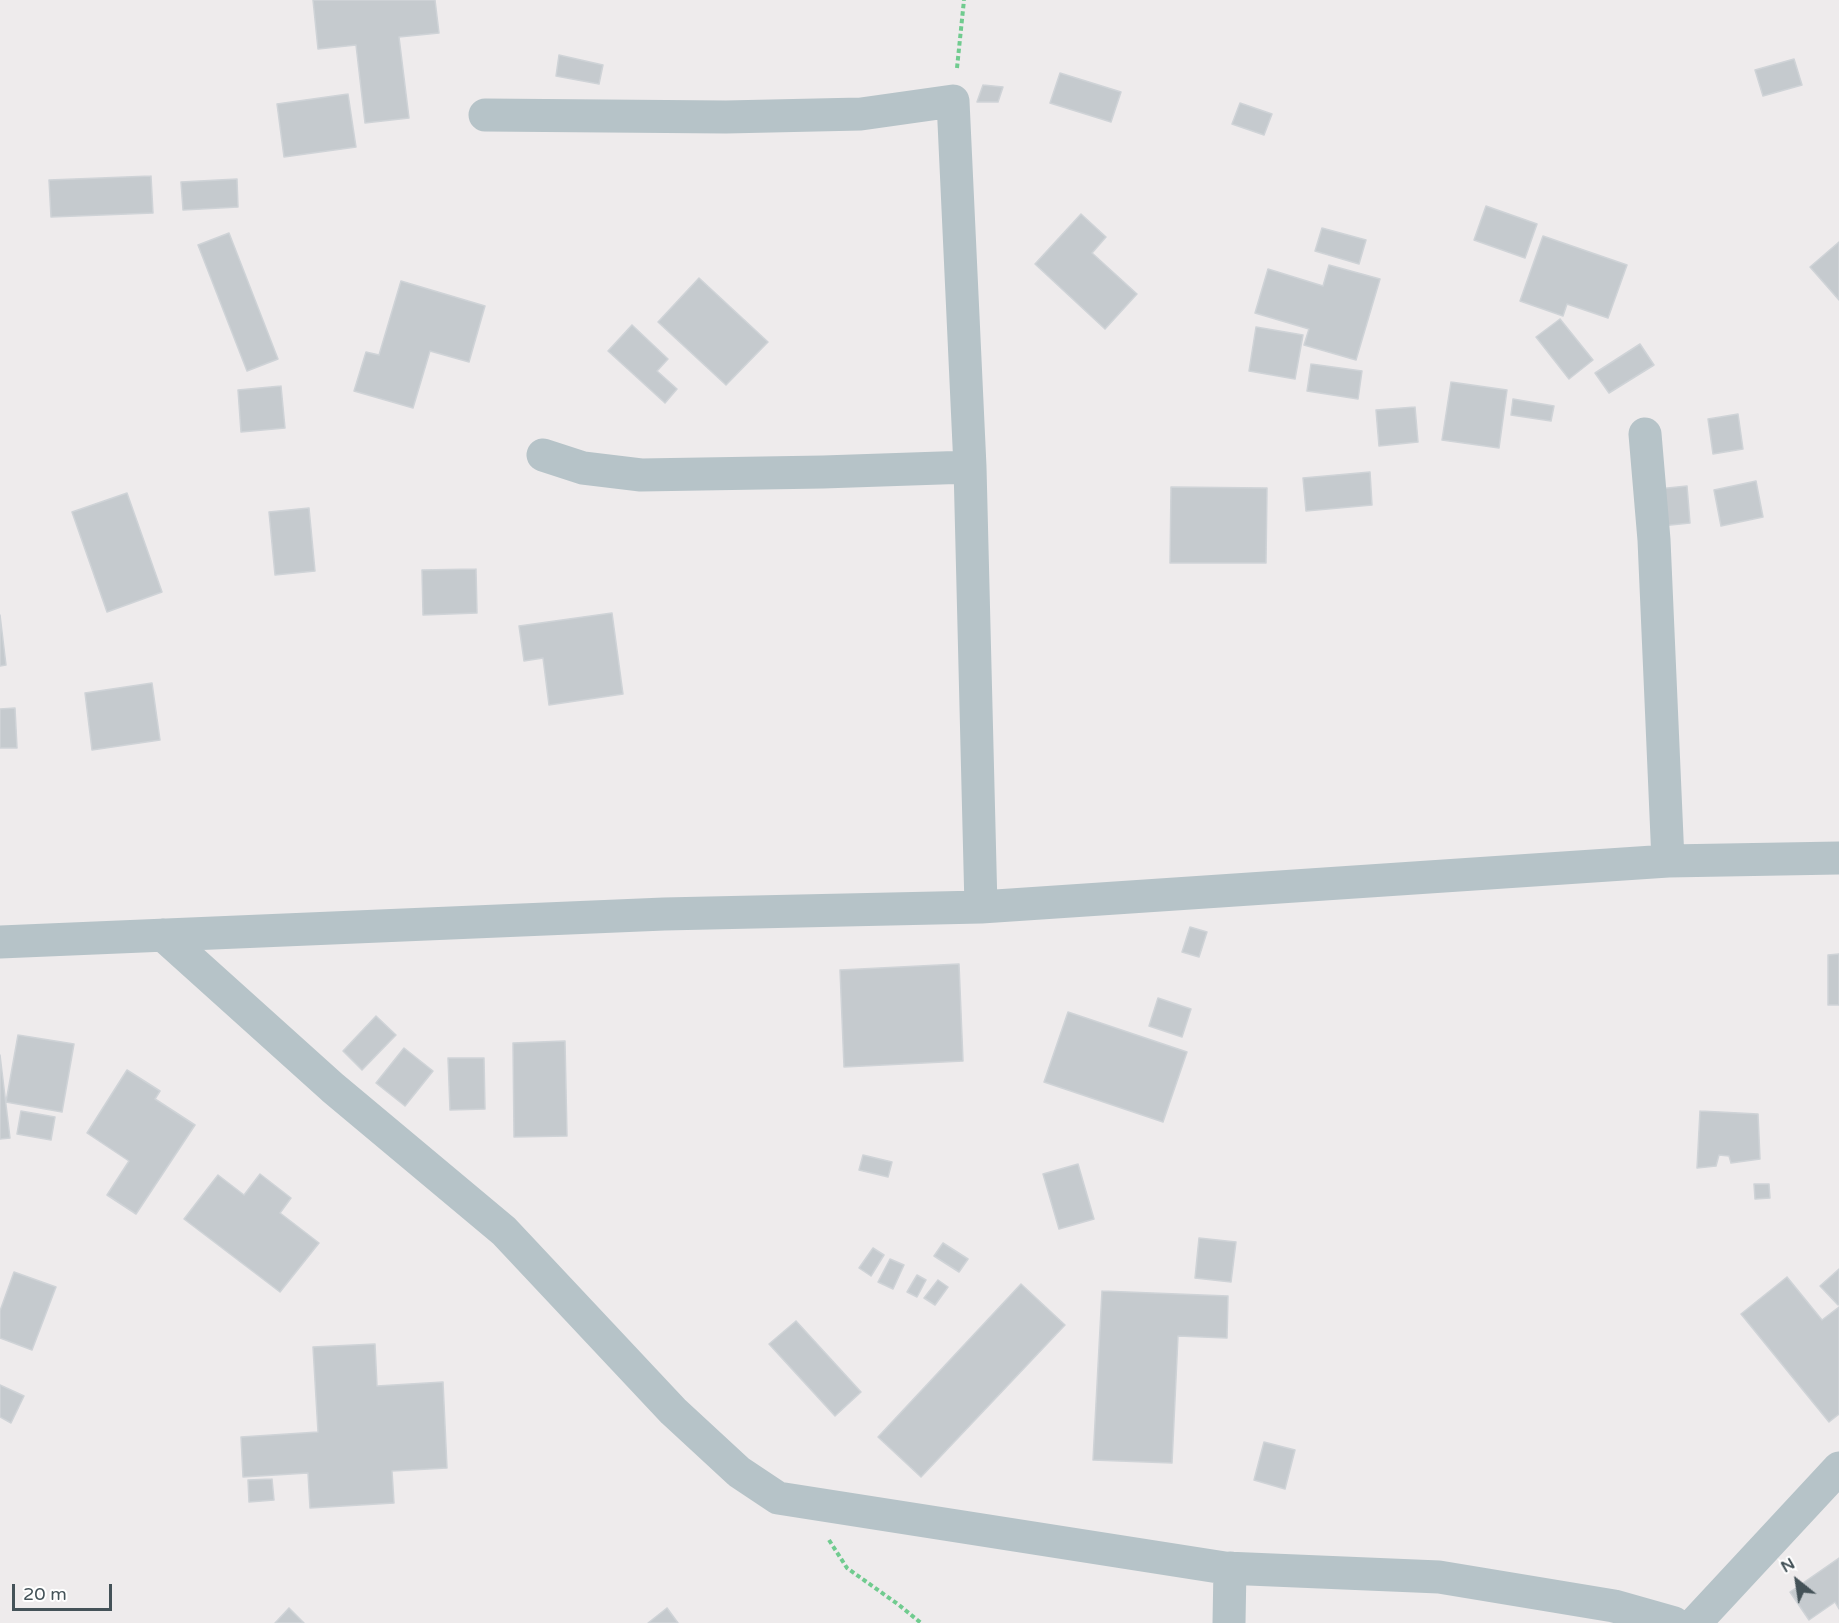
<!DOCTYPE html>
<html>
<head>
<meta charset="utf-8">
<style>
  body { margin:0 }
  #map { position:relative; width:1839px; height:1623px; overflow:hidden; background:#eeebec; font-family:"Varela Round",sans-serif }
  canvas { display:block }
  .north { position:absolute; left:1767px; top:1551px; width:60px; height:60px; -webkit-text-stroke:4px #fff; paint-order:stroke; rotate:330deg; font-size:16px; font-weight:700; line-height:24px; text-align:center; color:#445258 }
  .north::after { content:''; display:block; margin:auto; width:21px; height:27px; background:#445258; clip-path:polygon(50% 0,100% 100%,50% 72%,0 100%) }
  .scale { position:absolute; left:12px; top:1584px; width:100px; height:27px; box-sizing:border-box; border:3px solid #445258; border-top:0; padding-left:8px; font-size:18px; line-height:21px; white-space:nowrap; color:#445258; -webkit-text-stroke:4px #fff; paint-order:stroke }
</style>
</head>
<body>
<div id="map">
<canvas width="1839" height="1623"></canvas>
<div class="north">N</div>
<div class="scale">20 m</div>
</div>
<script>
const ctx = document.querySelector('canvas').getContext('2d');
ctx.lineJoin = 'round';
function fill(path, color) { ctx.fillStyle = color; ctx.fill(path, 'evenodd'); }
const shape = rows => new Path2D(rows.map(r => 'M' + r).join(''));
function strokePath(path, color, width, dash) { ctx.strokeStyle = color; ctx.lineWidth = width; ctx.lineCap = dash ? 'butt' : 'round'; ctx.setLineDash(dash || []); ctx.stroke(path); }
const building = shape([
  [313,0,435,0,439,33,399,37,409,118,365,123,356,45,318,49,313,0],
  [559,55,603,65,599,84,556,76,559,55],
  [1794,59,1802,85,1763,96,1755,70,1794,59],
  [1060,73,1121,92,1111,122,1050,103,1060,73],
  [983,85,1003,87,998,102,977,102,983,85],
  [348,94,356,147,284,157,277,104,348,94],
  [1240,103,1272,114,1264,135,1232,124,1240,103],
  [151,176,153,213,51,217,49,180,151,176],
  [237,179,238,207,183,210,181,182,237,179],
  [1486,206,1537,224,1525,258,1474,240,1486,206],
  [1081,214,1106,237,1092,253,1137,294,1105,329,1035,264,1081,214],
  [1322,228,1366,240,1359,264,1315,251,1322,228],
  [229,233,278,359,247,371,198,245,229,233],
  [1543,236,1627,265,1608,318,1567,304,1563,316,1520,301,1543,236],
  [1839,242,1839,300,1810,267,1839,242],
  [1329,265,1380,279,1356,360,1304,345,1309,329,1255,313,1268,269,1323,286,1329,265],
  [699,278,768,342,726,385,658,322,699,278],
  [401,281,485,306,469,362,430,351,413,408,354,391,366,352,379,355,401,281],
  [1560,319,1593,360,1569,379,1536,337,1560,319],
  [632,325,668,359,657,371,677,389,665,403,608,351,632,325],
  [1256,327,1303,335,1295,379,1249,371,1256,327],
  [1640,344,1654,365,1609,393,1595,373,1640,344],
  [1311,364,1362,371,1358,399,1307,391,1311,364],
  [1451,382,1507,390,1499,448,1442,440,1451,382],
  [281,386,285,428,241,432,238,390,281,386],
  [1513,399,1554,406,1551,421,1511,415,1513,399],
  [1415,407,1418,442,1379,446,1376,410,1415,407],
  [1738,414,1743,449,1713,454,1708,419,1738,414],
  [1370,472,1372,505,1306,511,1303,478,1370,472],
  [1756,481,1763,517,1721,526,1714,490,1756,481],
  [1687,486,1690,523,1661,526,1658,489,1687,486],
  [1171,487,1267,488,1266,563,1170,563,1171,487],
  [127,493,162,592,107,612,72,512,127,493],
  [309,508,315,571,275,575,269,512,309,508],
  [476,569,477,613,423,615,422,570,476,569],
  [612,613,623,694,549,705,543,658,524,661,519,626,612,613],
  [0,615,6,665,0,666,0,615],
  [152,683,160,740,92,750,85,693,152,683],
  [15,708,17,748,0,748,0,709,15,708],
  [1190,927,1207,932,1199,957,1182,952,1190,927],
  [1839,954,1839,1005,1828,1005,1828,955,1839,954],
  [959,964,963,1061,844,1067,840,970,959,964],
  [1158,998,1191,1009,1182,1037,1149,1026,1158,998],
  [1068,1012,1187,1052,1163,1122,1044,1082,1068,1012],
  [376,1016,396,1035,362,1070,343,1051,376,1016],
  [18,1035,74,1044,62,1112,6,1102,18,1035],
  [565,1041,567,1136,514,1137,513,1043,565,1041],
  [404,1048,433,1071,405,1106,376,1083,404,1048],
  [0,1055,10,1138,0,1139,0,1055],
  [448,1058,484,1058,485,1109,450,1110,448,1058],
  [127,1070,160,1091,155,1099,195,1125,136,1214,107,1195,129,1161,87,1133,127,1070],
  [21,1111,55,1117,51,1140,17,1134,21,1111],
  [1700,1111,1758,1114,1760,1159,1731,1163,1729,1156,1719,1155,1716,1166,1697,1168,1700,1111],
  [863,1155,892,1162,888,1177,859,1170,863,1155],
  [1078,1164,1094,1219,1059,1229,1043,1174,1078,1164],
  [260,1174,291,1198,280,1213,319,1243,280,1292,184,1219,218,1175,244,1195,260,1174],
  [1754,1184,1769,1184,1770,1198,1755,1199,1754,1184],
  [1199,1238,1236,1242,1231,1282,1195,1278,1199,1238],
  [943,1243,968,1259,959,1272,934,1256,943,1243],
  [873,1248,884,1255,871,1276,859,1268,873,1248],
  [890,1259,904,1265,893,1289,878,1282,890,1259],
  [1839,1269,1839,1304,1838,1305,1820,1286,1839,1269],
  [14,1272,56,1287,32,1350,0,1338,0,1311,14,1272],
  [917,1275,926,1280,917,1297,907,1292,917,1275],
  [1787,1277,1822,1320,1839,1307,1839,1414,1829,1422,1741,1314,1787,1277],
  [938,1280,948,1287,935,1305,924,1298,938,1280],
  [1021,1284,1065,1325,921,1477,878,1437,1021,1284],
  [1102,1291,1228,1296,1227,1338,1178,1336,1172,1463,1093,1460,1102,1291],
  [796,1321,861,1392,835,1416,769,1344,796,1321],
  [375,1344,377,1386,443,1382,447,1468,392,1471,394,1503,310,1508,308,1473,243,1477,241,1437,318,1432,313,1347,375,1344],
  [0,1385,24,1396,11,1423,0,1417,0,1385],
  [1264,1442,1295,1450,1285,1489,1254,1480,1264,1442],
  [272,1479,274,1500,249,1502,248,1480,272,1479],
  [1839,1558,1839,1609,1835,1602,1809,1620,1790,1592,1839,1558],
  [289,1608,304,1623,275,1623,289,1608],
  [667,1608,678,1623,648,1623,667,1608]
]);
fill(building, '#c5cace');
strokePath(building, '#cfd3d7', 1.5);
strokePath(shape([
  [957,68,964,0],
  [829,1540,847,1568,899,1605,921,1623]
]), '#70cb8f', 4, [4.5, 3]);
strokePath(shape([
  [485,115,726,117,861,114,953,101,970,467,981,907],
  [1645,434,1654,540,1668,861],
  [543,455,583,468,641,475,823,472,970,467],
  [163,935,333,1088,504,1231,673,1411,739,1472,778,1498,1225,1568,1439,1577,1614,1606,1674,1623],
  [0,942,664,914,981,907,1668,861,1839,858],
  [1229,1623,1230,1568],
  [1695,1623,1839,1468]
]), '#b6c3c8', 33);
</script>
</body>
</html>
